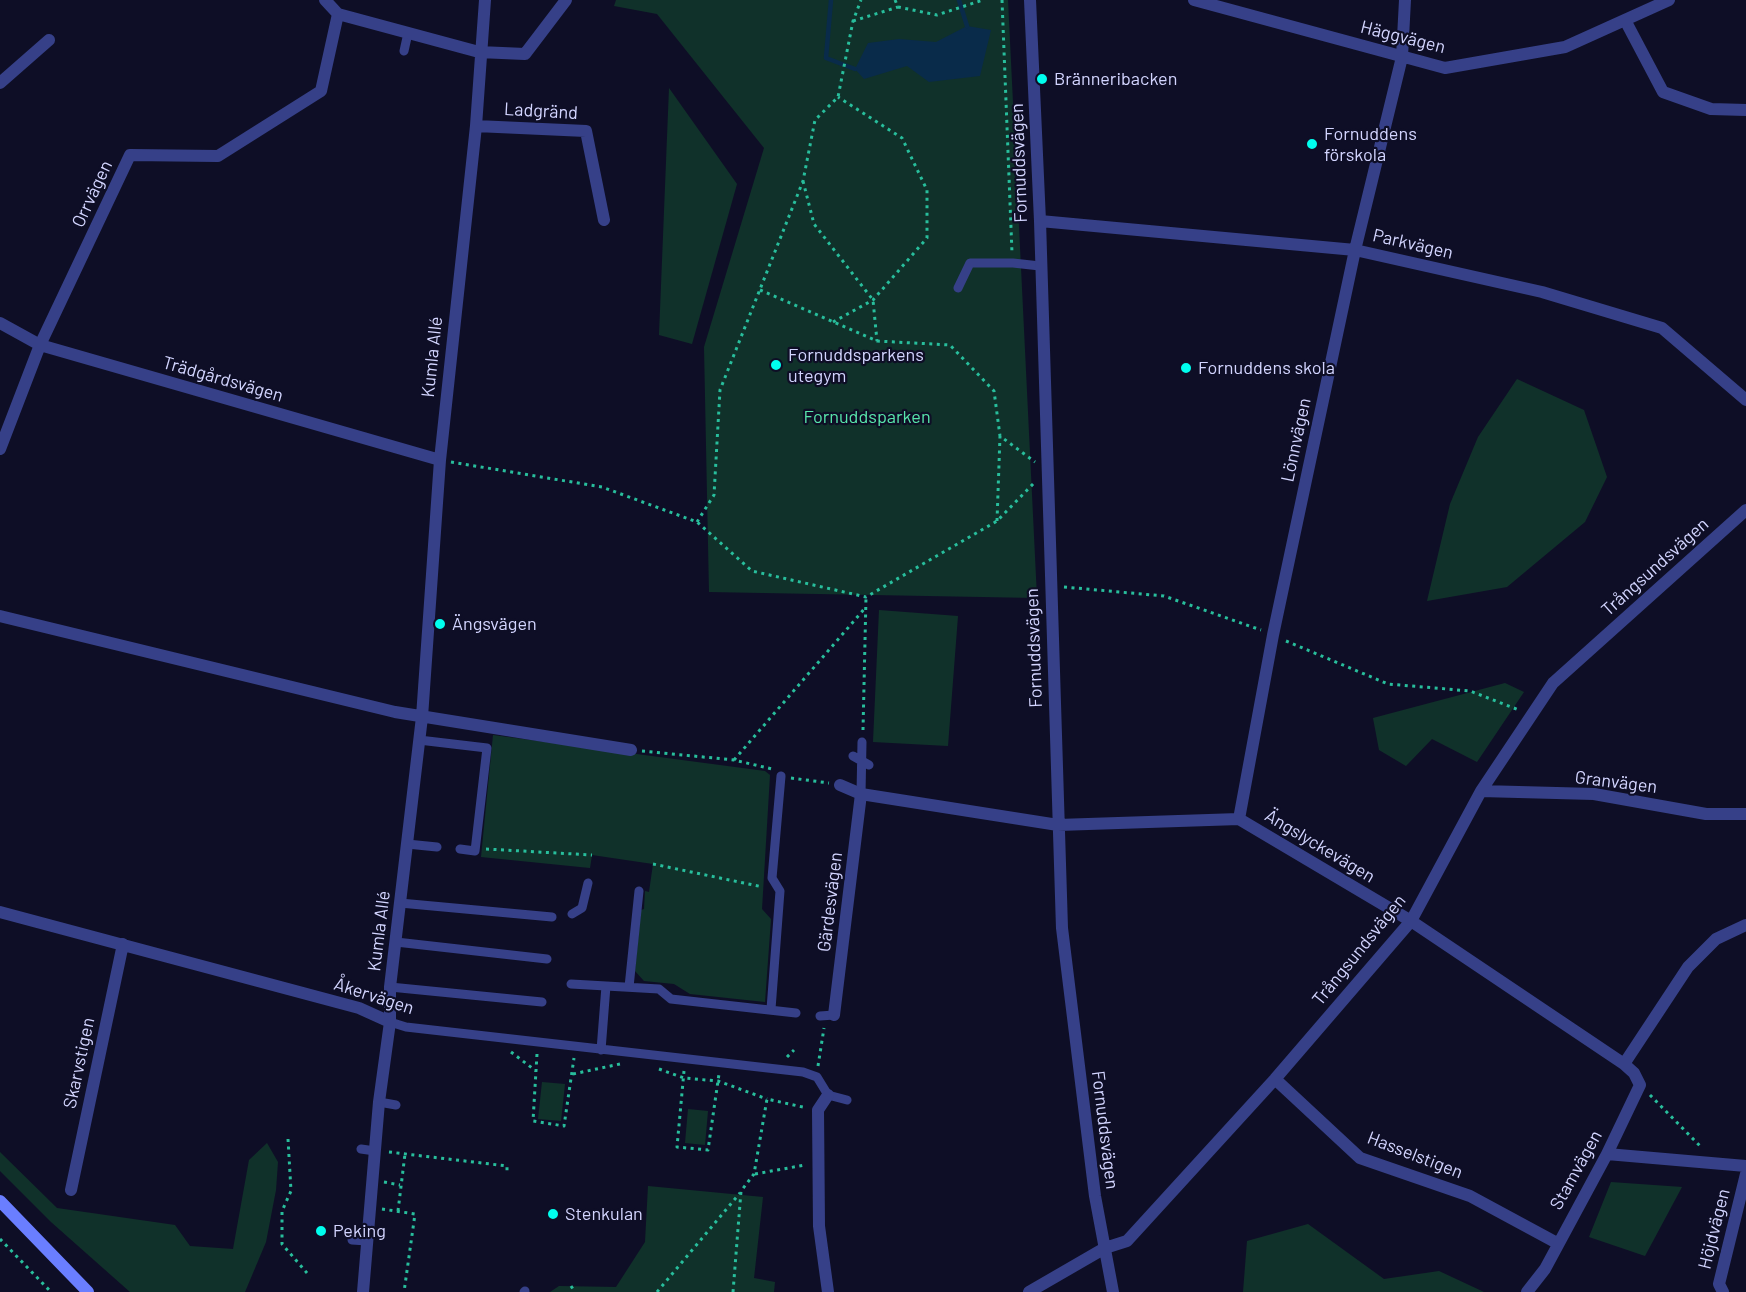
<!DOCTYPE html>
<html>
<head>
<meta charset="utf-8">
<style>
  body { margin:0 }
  canvas { display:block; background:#0e0e26 }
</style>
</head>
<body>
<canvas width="1746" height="1292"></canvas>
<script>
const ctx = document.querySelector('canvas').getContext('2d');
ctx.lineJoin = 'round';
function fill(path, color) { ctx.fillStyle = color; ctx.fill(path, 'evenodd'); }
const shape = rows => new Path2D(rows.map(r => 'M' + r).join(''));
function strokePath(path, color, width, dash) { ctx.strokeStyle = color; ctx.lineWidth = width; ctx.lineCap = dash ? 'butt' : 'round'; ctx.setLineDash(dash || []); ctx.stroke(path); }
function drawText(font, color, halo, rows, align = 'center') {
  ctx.font = font + ' Barlow,sans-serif'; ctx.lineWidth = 4.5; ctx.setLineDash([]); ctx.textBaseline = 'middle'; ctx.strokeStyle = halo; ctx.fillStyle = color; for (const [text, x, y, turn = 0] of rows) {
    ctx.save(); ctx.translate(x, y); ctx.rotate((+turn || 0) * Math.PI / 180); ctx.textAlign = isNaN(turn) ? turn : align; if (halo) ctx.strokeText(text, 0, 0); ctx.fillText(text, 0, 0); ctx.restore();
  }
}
fill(shape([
  [616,0,1008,0,1037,598,709,592,704,347,764,148,657,14,614,6],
  [669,88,737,184,692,344,659,335],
  [1517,379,1584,410,1607,477,1585,522,1507,587,1427,601,1450,504,1478,437],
  [879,610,958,616,948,746,873,742],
  [1505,683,1524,692,1477,762,1432,739,1406,766,1379,750,1373,718],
  [493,735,765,771,770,775,762,909,771,919,765,1002,690,994,674,984,644,981,635,971,641,910,644,909,645,891,649,892,653,864,592,855,590,868,481,857],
  [542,1082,565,1084,561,1121,538,1119],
  [688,1109,708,1111,705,1145,685,1143],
  [267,1143,278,1162,276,1190,266,1242,245,1292,130,1292,51,1222,0,1171,0,1152,57,1208,175,1225,190,1246,233,1249,249,1160],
  [1611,1182,1682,1187,1645,1256,1589,1237],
  [648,1186,763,1197,754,1278,775,1282,774,1292,550,1292,559,1286,616,1287,645,1242],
  [1308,1224,1384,1279,1439,1271,1484,1292,1243,1292,1247,1241]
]), '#10312a');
fill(shape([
  [967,26,991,30,980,76,929,82,907,66,864,79,855,69,868,43,899,39,936,42]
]), '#092b4a');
strokePath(shape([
  [831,0,826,58,855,69],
  [959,0,967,26]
]), '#092b4a', 4.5);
strokePath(shape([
  [895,0,898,7,937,15,983,0],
  [1002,0,1012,253],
  [853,21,898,7],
  [803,181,814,224,873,300,877,341],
  [760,290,877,341,950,345,994,391,1000,436,1035,462],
  [833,322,873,300,927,238,927,190,902,138,838,97],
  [451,462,602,487,697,522,752,571,866,597,997,521,1035,482],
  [997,521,1000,436],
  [697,522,714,495,720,390,803,181,815,120,838,97,853,21,861,0],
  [1064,587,1164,596,1261,630],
  [1286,641,1388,684,1470,691,1519,710],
  [863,730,866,597],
  [642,751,734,760,772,769],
  [734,760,866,607],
  [791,778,829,783],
  [486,849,592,855],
  [653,864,763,887],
  [511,1052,536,1071],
  [537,1054,533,1121,564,1126,574,1058],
  [787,1057,794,1050],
  [818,1066,824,1028],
  [659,1069,684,1078,718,1081,767,1099],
  [684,1071,677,1147,708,1150,719,1074],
  [573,1074,620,1064],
  [1650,1095,1702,1148],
  [288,1139,291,1191,282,1211,282,1244,307,1273],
  [389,1152,507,1166,507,1171],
  [755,1174,805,1165],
  [384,1182,400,1185],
  [382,1209,415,1214,404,1292],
  [398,1211,405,1154],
  [0,1239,51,1292],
  [571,1286,575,1292],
  [657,1292,740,1193],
  [733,1292,741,1191,754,1174,767,1099,807,1108]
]), '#28be9c', 3, [3, 4.5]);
strokePath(shape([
  [404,51,408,33],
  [958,288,970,263,1013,263,1040,266],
  [419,740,487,748,475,851,460,849],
  [853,756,869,765],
  [861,794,862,742],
  [407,844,437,847],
  [400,903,552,917],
  [572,914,582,908,588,883],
  [396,942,547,959],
  [571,984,659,989,671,999,796,1013],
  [390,987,542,1002],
  [629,987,639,891],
  [771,1009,780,891,772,878,781,776],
  [820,1016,834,1015],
  [390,1022,406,1027,803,1072,817,1077,828,1095,847,1100],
  [601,1050,606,986],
  [379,1102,396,1105],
  [361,1149,375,1151],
  [352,1240,367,1241],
  [524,1292,525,1291]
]), '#364088', 9);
strokePath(shape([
  [325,0,338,14,479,52,525,54,566,0],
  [1030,0,1040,221,1062,928,1095,1196,1113,1292],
  [1194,0,1445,68,1565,47,1669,0],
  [1625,20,1663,92,1711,109,1746,110],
  [0,83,49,40],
  [476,126,586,131,604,220],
  [1040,221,1355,250,1542,292,1662,328,1746,400],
  [0,323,40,345,440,460],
  [0,449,40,345,130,155,218,156,321,91,338,14],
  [0,616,395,712,631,750],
  [840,785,861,794,1058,825,1239,819,1411,921,1624,1064,1634,1073,1640,1085,1607,1154,1545,1269,1527,1292],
  [1481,791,1594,794,1706,814,1746,814],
  [1239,819,1273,635,1355,250,1402,57,1405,0],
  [0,912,359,1008,390,1022],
  [834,1015,861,794],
  [1624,1064,1688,967,1716,939,1746,925],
  [1275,1079,1360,1158,1470,1196,1557,1243],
  [1607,1154,1746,1166],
  [71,1190,123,944],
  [363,1292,379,1102,390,1022,390,987,422,717,440,460,476,126,485,0],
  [828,1292,819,1226,818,1110,828,1095],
  [1029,1292,1105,1248,1127,1241,1275,1079,1411,921,1481,791,1553,683,1746,510],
  [1723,1292,1719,1284,1746,1174]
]), '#364088', 12);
strokePath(shape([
  [0,1201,88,1292]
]), '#6a7eff', 12);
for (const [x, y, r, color] of [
  [1042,79,6,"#00feee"],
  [1312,144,6,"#00feee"],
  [776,365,6,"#00feee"],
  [1186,368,6,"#00feee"],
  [440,624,6,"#00feee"],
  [553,1214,6,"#00feee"],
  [321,1231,6,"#00feee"]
]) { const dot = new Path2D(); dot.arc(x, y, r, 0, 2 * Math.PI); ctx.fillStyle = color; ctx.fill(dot); strokePath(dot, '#0e0e26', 2); }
drawText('18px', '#d3d5ff', '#0e0e26', [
  ["Häggvägen",1403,37,14],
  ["Ladgränd",541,111,3],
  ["Fornuddsvägen",1019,163,-92],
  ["Orrvägen",92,194,-65],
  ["Parkvägen",1413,244,13],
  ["Kumla Allé",432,357,-84],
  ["Trädgårdsvägen",223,379,16],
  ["Lönnvägen",1296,440,-78],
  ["Trångsundsvägen",1655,567,-42],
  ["Fornuddsvägen",1034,648,-92],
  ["Granvägen",1616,782,7],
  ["Ängslyckevägen",1320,846,31],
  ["Gärdesvägen",830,902,-83],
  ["Kumla Allé",379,931,-83],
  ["Trångsundsvägen",1359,950,-51],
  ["Åkervägen",374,996,18],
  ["Skarvstigen",79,1063,-78],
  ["Fornuddsvägen",1105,1130,83],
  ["Hasselstigen",1415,1155,21],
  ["Stamvägen",1576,1170,-61],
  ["Höjdvägen",1714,1229,-76]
]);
drawText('18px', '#d3d5ff', '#0e0e26', [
  ["Bränneribacken",1054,79],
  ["Fornuddens",1324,134],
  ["förskola",1324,155],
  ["Fornuddsparkens",788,355],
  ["utegym",788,376],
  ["Fornuddens skola",1198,368],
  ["Ängsvägen",452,624],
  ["Stenkulan",565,1214],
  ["Peking",333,1231]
], 'left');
drawText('18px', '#58e6ab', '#0e0e26', [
  ["Fornuddsparken",867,417]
]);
</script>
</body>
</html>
